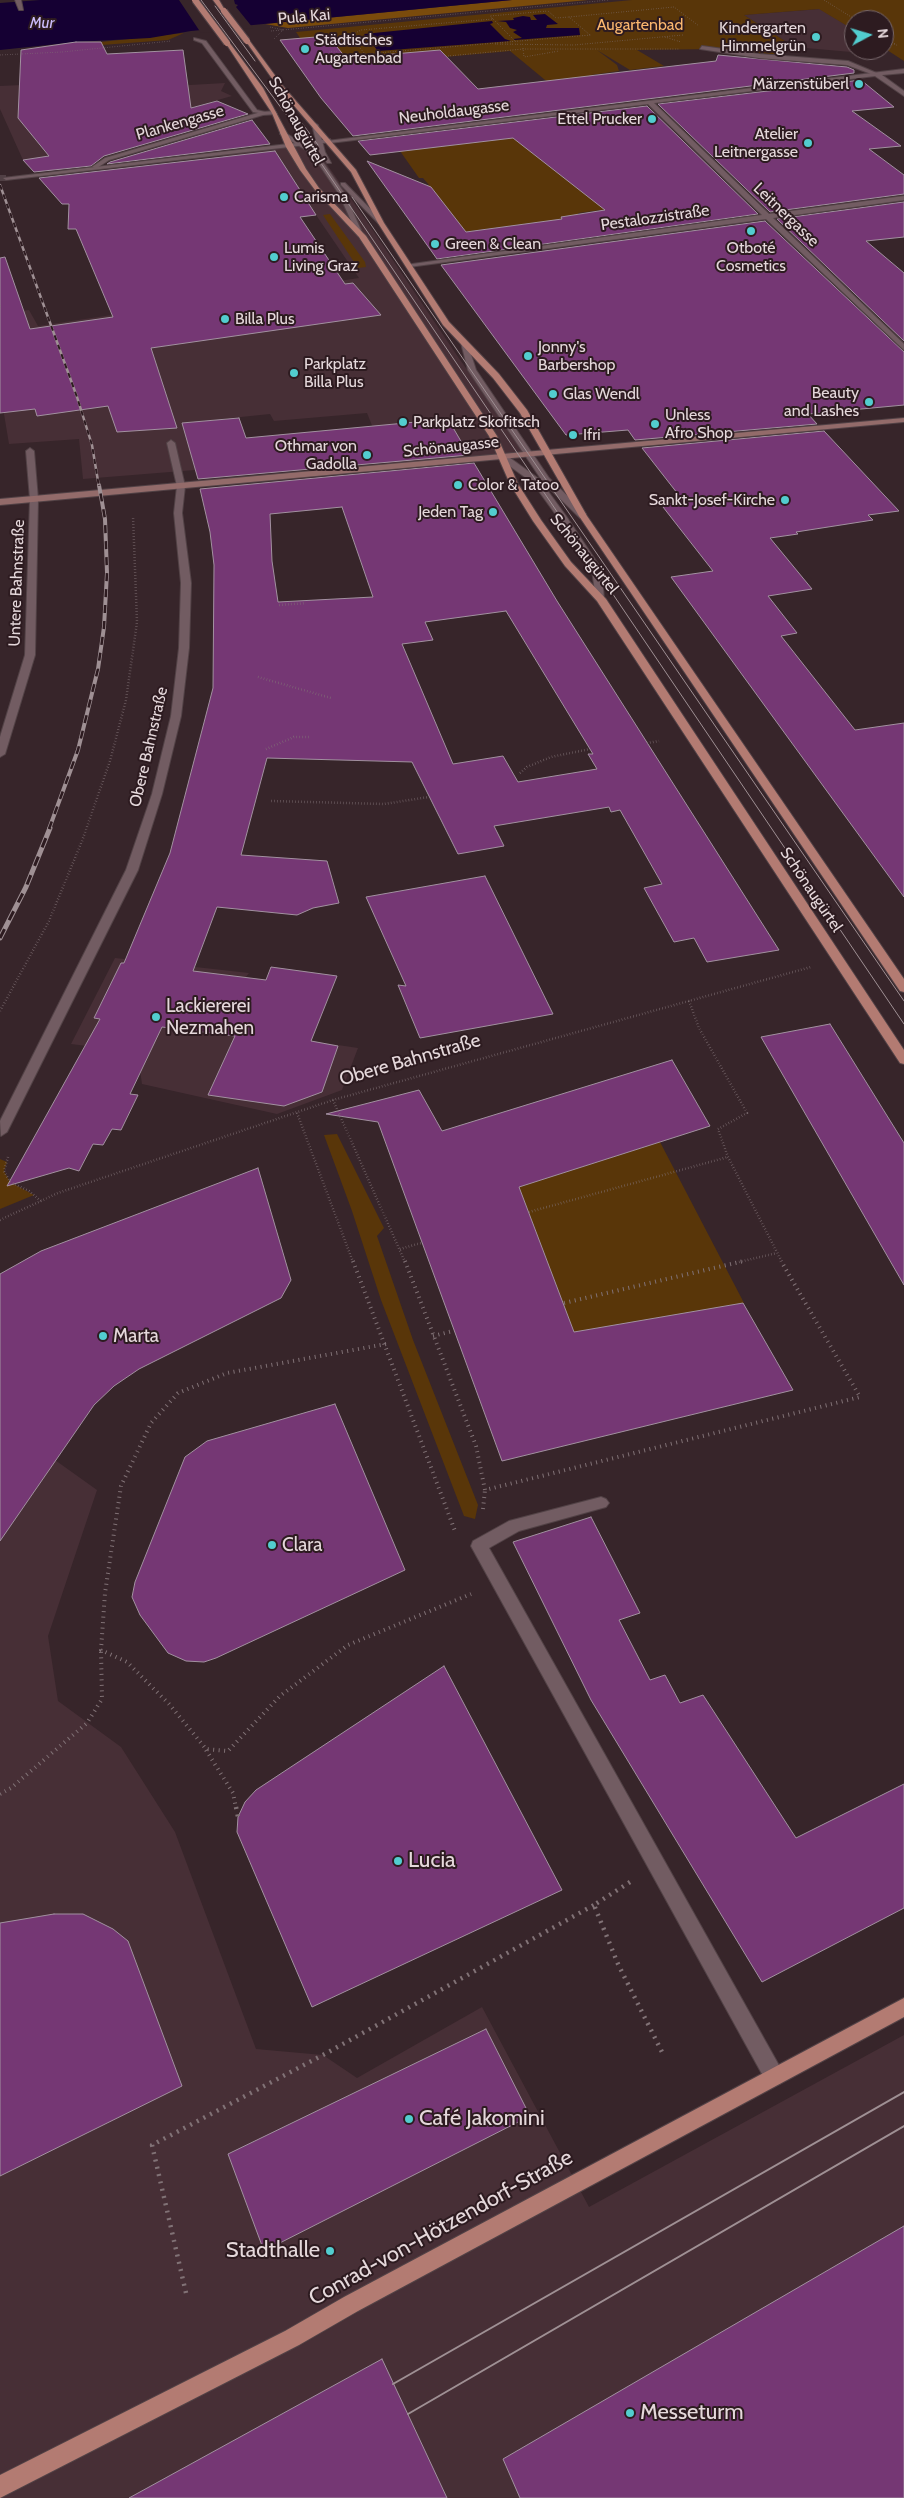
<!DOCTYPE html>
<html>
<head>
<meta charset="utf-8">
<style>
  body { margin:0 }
  #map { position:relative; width:904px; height:2498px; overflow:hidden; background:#37252a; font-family:Cabin,sans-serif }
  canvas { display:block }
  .north { position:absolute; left:844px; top:10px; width:50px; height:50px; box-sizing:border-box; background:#2d1b20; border:1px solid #77676b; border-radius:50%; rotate:84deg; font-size:14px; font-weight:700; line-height:20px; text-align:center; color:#e5d8db }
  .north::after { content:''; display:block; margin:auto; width:18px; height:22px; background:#52cdcf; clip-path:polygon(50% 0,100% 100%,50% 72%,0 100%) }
</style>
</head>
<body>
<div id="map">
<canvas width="904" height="2498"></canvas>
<div class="north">N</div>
</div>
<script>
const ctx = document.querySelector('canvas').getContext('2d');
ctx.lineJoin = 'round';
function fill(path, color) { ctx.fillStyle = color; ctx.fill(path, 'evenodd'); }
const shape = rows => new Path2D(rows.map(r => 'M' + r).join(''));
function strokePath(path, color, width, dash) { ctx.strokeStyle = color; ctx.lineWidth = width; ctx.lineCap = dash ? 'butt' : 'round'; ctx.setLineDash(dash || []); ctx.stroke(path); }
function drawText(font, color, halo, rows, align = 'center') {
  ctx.font = font + ' Cabin,sans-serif'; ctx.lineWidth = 4; ctx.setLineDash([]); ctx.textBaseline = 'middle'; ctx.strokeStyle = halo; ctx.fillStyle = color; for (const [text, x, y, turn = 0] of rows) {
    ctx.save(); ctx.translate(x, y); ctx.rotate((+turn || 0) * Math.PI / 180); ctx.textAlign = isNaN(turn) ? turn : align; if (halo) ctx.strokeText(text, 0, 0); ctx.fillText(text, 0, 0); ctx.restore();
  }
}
fill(shape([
  [820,9,854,30,854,50,881,50,885,55,806,48,788,43,744,15],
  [170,78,172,86,225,83,221,91,232,96,175,112,113,143,128,149,74,163,29,167,23,160,0,109,0,86],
  [312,143,370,226,458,357,528,454,389,468,367,413,274,421,270,414,183,423,195,470,83,479,79,439,9,444,0,390,0,313,29,310,38,326,359,278,316,215,259,219,244,185,221,154],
  [115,958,249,973,238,987,238,1030,358,1048,342,1090,277,1114,142,1084,139,1063,111,1049,71,1044],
  [0,1441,55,1460,97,1490,48,1636,58,1701,121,1747,175,1832,256,2049,323,2055,357,2078,482,2007,589,2207,904,2035,904,2498,0,2498]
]), '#472f36');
fill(shape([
  [632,0,904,0,904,61,884,48,884,20,854,20,854,30,819,9,744,15,788,43,782,55,714,49,637,50,664,66,630,70,597,50,617,65,619,71,591,75,602,84,594,85,583,77,554,80,556,89,510,51,303,70,280,40,300,38,296,32],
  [184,33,168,40,102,45,101,42],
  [513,138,638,205,578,213,579,215,561,217,563,219,455,233,424,186,429,185,423,178,419,178,400,151],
  [330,214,365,262,366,267,358,268,323,215],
  [337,1134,384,1228,377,1236,413,1340,478,1505,475,1519,464,1516,381,1300,352,1211,324,1135],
  [660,1142,744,1303,574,1332,519,1187],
  [0,1159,7,1162,4,1171,10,1182,34,1195,0,1209]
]), '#593609');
fill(shape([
  [512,0,588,0,288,28,265,24]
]), '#7a4b0c');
fill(shape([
  [40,0,512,0,191,31,150,38,76,42,0,50,0,3],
  [545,14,558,24,547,25,546,28,579,28,580,35,515,40,513,39,522,38,513,32,517,30,510,28,506,22,497,21,514,20,513,18,523,16,530,17,531,20,537,20,533,15],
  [492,21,493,23,490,24,505,39,511,41,378,51,364,34]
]), '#150033');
fill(shape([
  [179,0,234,0,235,4,238,5,236,7,253,28,201,33]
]), '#37252a');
const building = shape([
  [328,36,346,58,440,50,478,89,716,61,718,55,847,67,854,70,854,73,353,136,321,98,280,40,328,36],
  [76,42,101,42,107,54,183,50,191,108,217,101,248,114,104,156,91,166,34,172,23,160,49,156,18,118,21,50,76,42],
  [861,80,894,107,852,111,901,146,869,149,904,175,904,194,770,212,658,104,861,80],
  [647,106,758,214,437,259,367,161,431,187,466,232,562,219,561,217,605,210,513,138,370,155,358,141,647,106],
  [252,120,270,144,107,164,110,162,252,120],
  [275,151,316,215,300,217,345,284,353,283,381,315,151,348,177,428,117,432,108,406,37,416,35,409,0,413,0,258,5,257,30,329,113,317,76,229,68,229,69,204,62,204,39,178,275,151],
  [904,202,904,237,866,241,904,273,904,341,777,219,904,202],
  [765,221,904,352,904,405,808,414,817,424,635,440,628,430,566,435,441,265,765,221],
  [239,418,246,438,448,419,469,455,198,479,182,423,239,418],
  [824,431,899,511,868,515,873,520,796,532,798,534,770,538,812,589,768,596,797,633,781,636,855,730,904,723,904,897,671,577,713,571,663,507,668,506,667,504,681,502,678,498,681,498,642,448,824,431],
  [474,463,557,601,779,950,707,962,694,938,674,942,644,888,662,884,620,810,611,812,609,807,494,826,504,846,458,854,412,762,267,758,241,855,327,861,339,903,313,908,297,915,217,907,193,971,266,980,271,967,337,976,311,1041,338,1046,322,1092,284,1106,208,1095,235,1036,162,1027,130,1094,138,1095,121,1130,112,1129,103,1145,93,1144,79,1171,69,1168,7,1186,100,1019,94,1018,121,963,124,963,170,853,213,688,214,565,210,532,200,489,474,463],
  [342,507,373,597,278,602,272,561,270,514,342,507],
  [506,611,593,754,588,754,597,769,518,782,503,756,453,764,402,644,433,640,425,622,506,611],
  [485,876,553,1014,420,1038,398,985,406,986,366,897,485,876],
  [830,1024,904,1143,904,1285,761,1037,830,1024],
  [672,1060,710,1126,519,1187,574,1332,743,1303,793,1390,502,1461,378,1122,326,1114,419,1090,442,1131,672,1060],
  [258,1168,291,1280,281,1298,139,1369,114,1386,94,1405,0,1541,0,1274,41,1251,258,1168],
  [335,1404,405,1570,216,1658,204,1662,186,1661,168,1653,140,1615,132,1597,135,1582,185,1457,207,1441,335,1404],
  [591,1517,640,1613,619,1620,650,1680,665,1675,680,1703,703,1695,796,1838,904,1784,904,1908,762,1982,591,1700,513,1542,591,1517],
  [444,1666,562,1890,312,2007,237,1832,238,1817,245,1802,256,1790,444,1666],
  [54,1914,83,1914,113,1929,128,1941,182,2086,0,2176,0,1923,54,1914],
  [486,2029,530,2116,264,2251,228,2154,486,2029],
  [904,2226,904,2498,520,2498,503,2459,904,2226],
  [382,2359,447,2498,129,2498,382,2359]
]);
fill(building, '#753774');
strokePath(building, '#a291a0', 1);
strokePath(shape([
  [0,178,6,178]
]), '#514045', 6, [6, 3]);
const service = shape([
  [15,0,21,0,23,10,19,10,15,0],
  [194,38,206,41,257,110,265,112,265,114,253,112,202,43,194,40,194,38],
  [702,46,759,54,848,61,879,74,874,75,847,65,759,58,700,49,702,46],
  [315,123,318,125,325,152,331,163,327,163,319,152,312,125,315,123],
  [280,132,284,132,316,152,345,194,364,237,358,236,339,194,312,154,280,134,280,132],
  [341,183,345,183,383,222,383,224,379,224,341,185,341,183],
  [461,343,468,345,476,370,549,478,586,514,586,518,580,518,543,482,468,370,461,343],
  [171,440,175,443,185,486,181,489,177,486,167,443,171,440],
  [30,448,34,451,38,499,34,502,30,499,26,451,30,448],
  [500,455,506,455,539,479,566,516,602,570,604,601,596,599,592,570,559,519,533,483,500,459,500,455],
  [601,1497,606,1499,609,1503,606,1507,519,1531,489,1548,781,2069,784,2076,781,2083,774,2086,767,2083,471,1546,473,1541,509,1521,601,1497]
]);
const minor = shape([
  [904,69,904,73,882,75,904,91,904,96,875,76,654,103,769,214,904,196,904,200,773,218,904,344,904,350,766,219,409,267,405,265,762,215,648,104,330,143,327,141,904,69],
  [275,111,277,114,263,115,109,160,97,168,92,167,105,158,261,112,275,111],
  [181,483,185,486,182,513,191,583,189,648,181,716,162,794,138,870,7,1132,1,1136,0,1121,126,870,152,794,171,716,179,648,181,583,174,513,177,486,181,483],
  [34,496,38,499,35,655,5,754,0,757,0,737,25,655,30,499,34,496]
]);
const tertiary = shape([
  [330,139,332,142,6,180,3,178,330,139]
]);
const secondary = shape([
  [904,418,904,422,0,505,0,499,904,418]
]);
const primary = shape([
  [213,0,219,0,226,12,222,12,213,0],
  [245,40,249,40,282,85,356,170,384,223,449,322,499,374,527,410,587,516,904,979,904,992,900,991,579,516,520,413,493,378,443,325,378,223,351,172,278,87,245,40],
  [225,42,229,42,263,88,306,169,319,188,366,236,497,436,518,484,541,520,571,562,606,599,904,1050,904,1064,900,1063,597,601,565,566,533,521,510,484,489,436,359,237,315,190,300,170,286,147,272,113,225,42],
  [904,1998,904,2017,358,2311,299,2345,0,2498,0,2475,285,2331,344,2297,904,1998]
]);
strokePath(service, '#524246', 2);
strokePath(minor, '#524246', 2);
strokePath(tertiary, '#524246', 2);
strokePath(secondary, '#524246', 2);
strokePath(primary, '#524246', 2);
strokePath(shape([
  [824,0,856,20],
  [493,19,490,16,548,11,556,18,569,17],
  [270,27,283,30,274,39],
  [271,31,609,0],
  [590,35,569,17,674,7,699,26],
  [665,37,681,42],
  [884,37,898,46],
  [515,41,493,19,361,30,350,36,365,54,591,35],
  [495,44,574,45,683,35],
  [884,45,895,44],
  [523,48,524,57,559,51],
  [329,52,336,51,340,56,365,54],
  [0,55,62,52,171,41],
  [448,56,523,49,680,49],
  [331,57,334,57]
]), '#817276', 1, [0.5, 2]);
strokePath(shape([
  [0,305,0,308]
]), '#817276', 2, [0.5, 2]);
strokePath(shape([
  [279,605,306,603],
  [258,677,331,698],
  [647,743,659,741],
  [266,749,294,737,309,737],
  [520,773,527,767,551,757,590,749],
  [271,801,384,804,429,797],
  [689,1001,699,1028,747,1113,718,1129,728,1157,782,1262],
  [0,1011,49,921,82,841,110,761,126,700,137,622,133,516],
  [333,1100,405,1262],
  [297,1113,353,1262],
  [8,1157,4,1171,10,1182,29,1191,41,1201],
  [529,1212,728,1157],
  [0,1220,58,1193,333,1100,811,967],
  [400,1249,421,1243],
  [739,1262,777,1253]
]), '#817276', 2.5, [0.5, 2.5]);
strokePath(shape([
  [353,1261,455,1531],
  [405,1261,476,1446,485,1490,860,1397,781,1261],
  [564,1303,744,1261],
  [433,1336,453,1331],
  [386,1344,227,1373,178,1393,151,1423,121,1486,105,1593,101,1650,127,1662,169,1704,206,1749,228,1751,280,1696,348,1645,471,1594],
  [483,1509,485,1490],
  [206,1750,233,1793,236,1808],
  [0,1794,11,1788,87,1723,102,1699,101,1650]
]), '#817276', 4, [1, 4.5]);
strokePath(shape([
  [236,1807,238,1817],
  [630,1882,594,1905,618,1964,664,2056],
  [186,2293,152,2145,323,2055,594,1905]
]), '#817276', 4.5, [2, 5.5]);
fill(service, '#725c62');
fill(minor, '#725c62');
fill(tertiary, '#725c62');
fill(secondary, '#936b6a');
fill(primary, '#b37b72');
strokePath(shape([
  [201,0,308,144,904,1024],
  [215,6,255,61],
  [291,108,318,145],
  [352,197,904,1001]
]), '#9f9094', 1);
strokePath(shape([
  [393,2384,904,2092],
  [408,2414,904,2126]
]), '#9f9094', 2);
const railFar2 = shape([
  [0,185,77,397,92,445,99,487]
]);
const railFar1 = shape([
  [49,829,78,750,98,669,104,627,107,573,105,519,99,485]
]);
const rail = shape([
  [0,938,26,887,50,828]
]);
strokePath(railFar2, '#9f9094', 2.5);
strokePath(railFar1, '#9f9094', 4);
strokePath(rail, '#9f9094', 5);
strokePath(railFar2, '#2d1b20', 2, [5]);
strokePath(railFar1, '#2d1b20', 2.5, [8]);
strokePath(rail, '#2d1b20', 3, [10]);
const primaryBridge = shape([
  [195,0,227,43],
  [224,11,247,41]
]);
strokePath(primaryBridge, '#524246', 8, []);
strokePath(primaryBridge, '#b37b72', 6);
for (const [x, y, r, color] of [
  [816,37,5,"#52cdcf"],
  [305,49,5,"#52cdcf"],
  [859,84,5,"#52cdcf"],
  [652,119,5,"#52cdcf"],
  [808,143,5,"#52cdcf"],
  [284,197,5,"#52cdcf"],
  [751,231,5,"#52cdcf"],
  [435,244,5,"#52cdcf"],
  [274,257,5,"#52cdcf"],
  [225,319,5,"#52cdcf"],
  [528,356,5,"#52cdcf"],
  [294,373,5,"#52cdcf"],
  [553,394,5,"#52cdcf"],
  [869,402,5,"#52cdcf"],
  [403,422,5,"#52cdcf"],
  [655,424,5,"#52cdcf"],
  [573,435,5,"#52cdcf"],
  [367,455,5,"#52cdcf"],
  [458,485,5,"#52cdcf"],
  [785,500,5,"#52cdcf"],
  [493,512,5,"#52cdcf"],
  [156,1017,5,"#52cdcf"],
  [103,1336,5,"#52cdcf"],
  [272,1545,5,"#52cdcf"],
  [398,1861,5,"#52cdcf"],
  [409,2119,5,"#52cdcf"],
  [330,2251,5,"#52cdcf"],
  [630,2413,5,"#52cdcf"]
]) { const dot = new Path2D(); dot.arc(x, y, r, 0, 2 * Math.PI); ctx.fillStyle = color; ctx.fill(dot); strokePath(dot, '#2d1b20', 2); }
drawText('16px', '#e5d8db', '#2d1b20', [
  ["Pula Kai",304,17,-5],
  ["Neuholdaugasse",454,112,-7],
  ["Schönaugürtel",296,121,61],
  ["Plankengasse",180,123,-16],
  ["Leitnergasse",786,215,44],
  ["Pestalozzistraße",655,218,-8],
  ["Schönaugasse",451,447,-6],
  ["Schönaugürtel",584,554,51],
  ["Untere Bahnstraße",17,583,-88],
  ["Obere Bahnstraße",149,747,-77],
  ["Schönaugürtel",811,890,56]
]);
drawText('italic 16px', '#cbbcfc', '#2d1b20', [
  ["Mur",42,23]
]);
drawText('16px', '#fbb76e', '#2d1b20', [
  ["Augartenbad",640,25]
]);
drawText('16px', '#e5d8db', '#2d1b20', [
  ["Kindergarten",806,28,"right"],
  ["Himmelgrün",806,46,"right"],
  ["Städtisches",315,40],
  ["Augartenbad",315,58],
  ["Märzenstüberl",849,84,"right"],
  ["Ettel Prucker",642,119,"right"],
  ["Atelier",798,134,"right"],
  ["Leitnergasse",798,152,"right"],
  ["Carisma",294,197],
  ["Green & Clean",445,244],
  ["Lumis",284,248],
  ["Living Graz",284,266],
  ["Otboté",751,248,"center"],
  ["Cosmetics",751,266,"center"],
  ["Billa Plus",235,319],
  ["Jonny's",538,347],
  ["Barbershop",538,365],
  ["Parkplatz",304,364],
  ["Billa Plus",304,382],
  ["Beauty",859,393,"right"],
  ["and Lashes",859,411,"right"],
  ["Glas Wendl",563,394],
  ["Unless",665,415],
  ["Afro Shop",665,433],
  ["Parkplatz Skofitsch",413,422],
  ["Ifri",583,435],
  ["Othmar von",357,446,"right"],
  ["Gadolla",357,464,"right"],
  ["Color & Tatoo",468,485],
  ["Sankt-Josef-Kirche",775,500,"right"],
  ["Jeden Tag",483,512,"right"]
], 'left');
drawText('19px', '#e5d8db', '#2d1b20', [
  ["Lackiererei",166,1006],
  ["Nezmahen",166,1028],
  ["Marta",113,1336],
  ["Clara",282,1545]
], 'left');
drawText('19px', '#e5d8db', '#2d1b20', [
  ["Obere Bahnstraße",410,1060,-16]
]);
drawText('22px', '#e5d8db', '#2d1b20', [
  ["Lucia",408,1861],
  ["Café Jakomini",419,2119],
  ["Stadthalle",320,2251,"right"],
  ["Messeturm",640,2413]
], 'left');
drawText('22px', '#e5d8db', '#2d1b20', [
  ["Conrad-von-Hötzendorf-Straße",441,2228,-29]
]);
</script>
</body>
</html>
